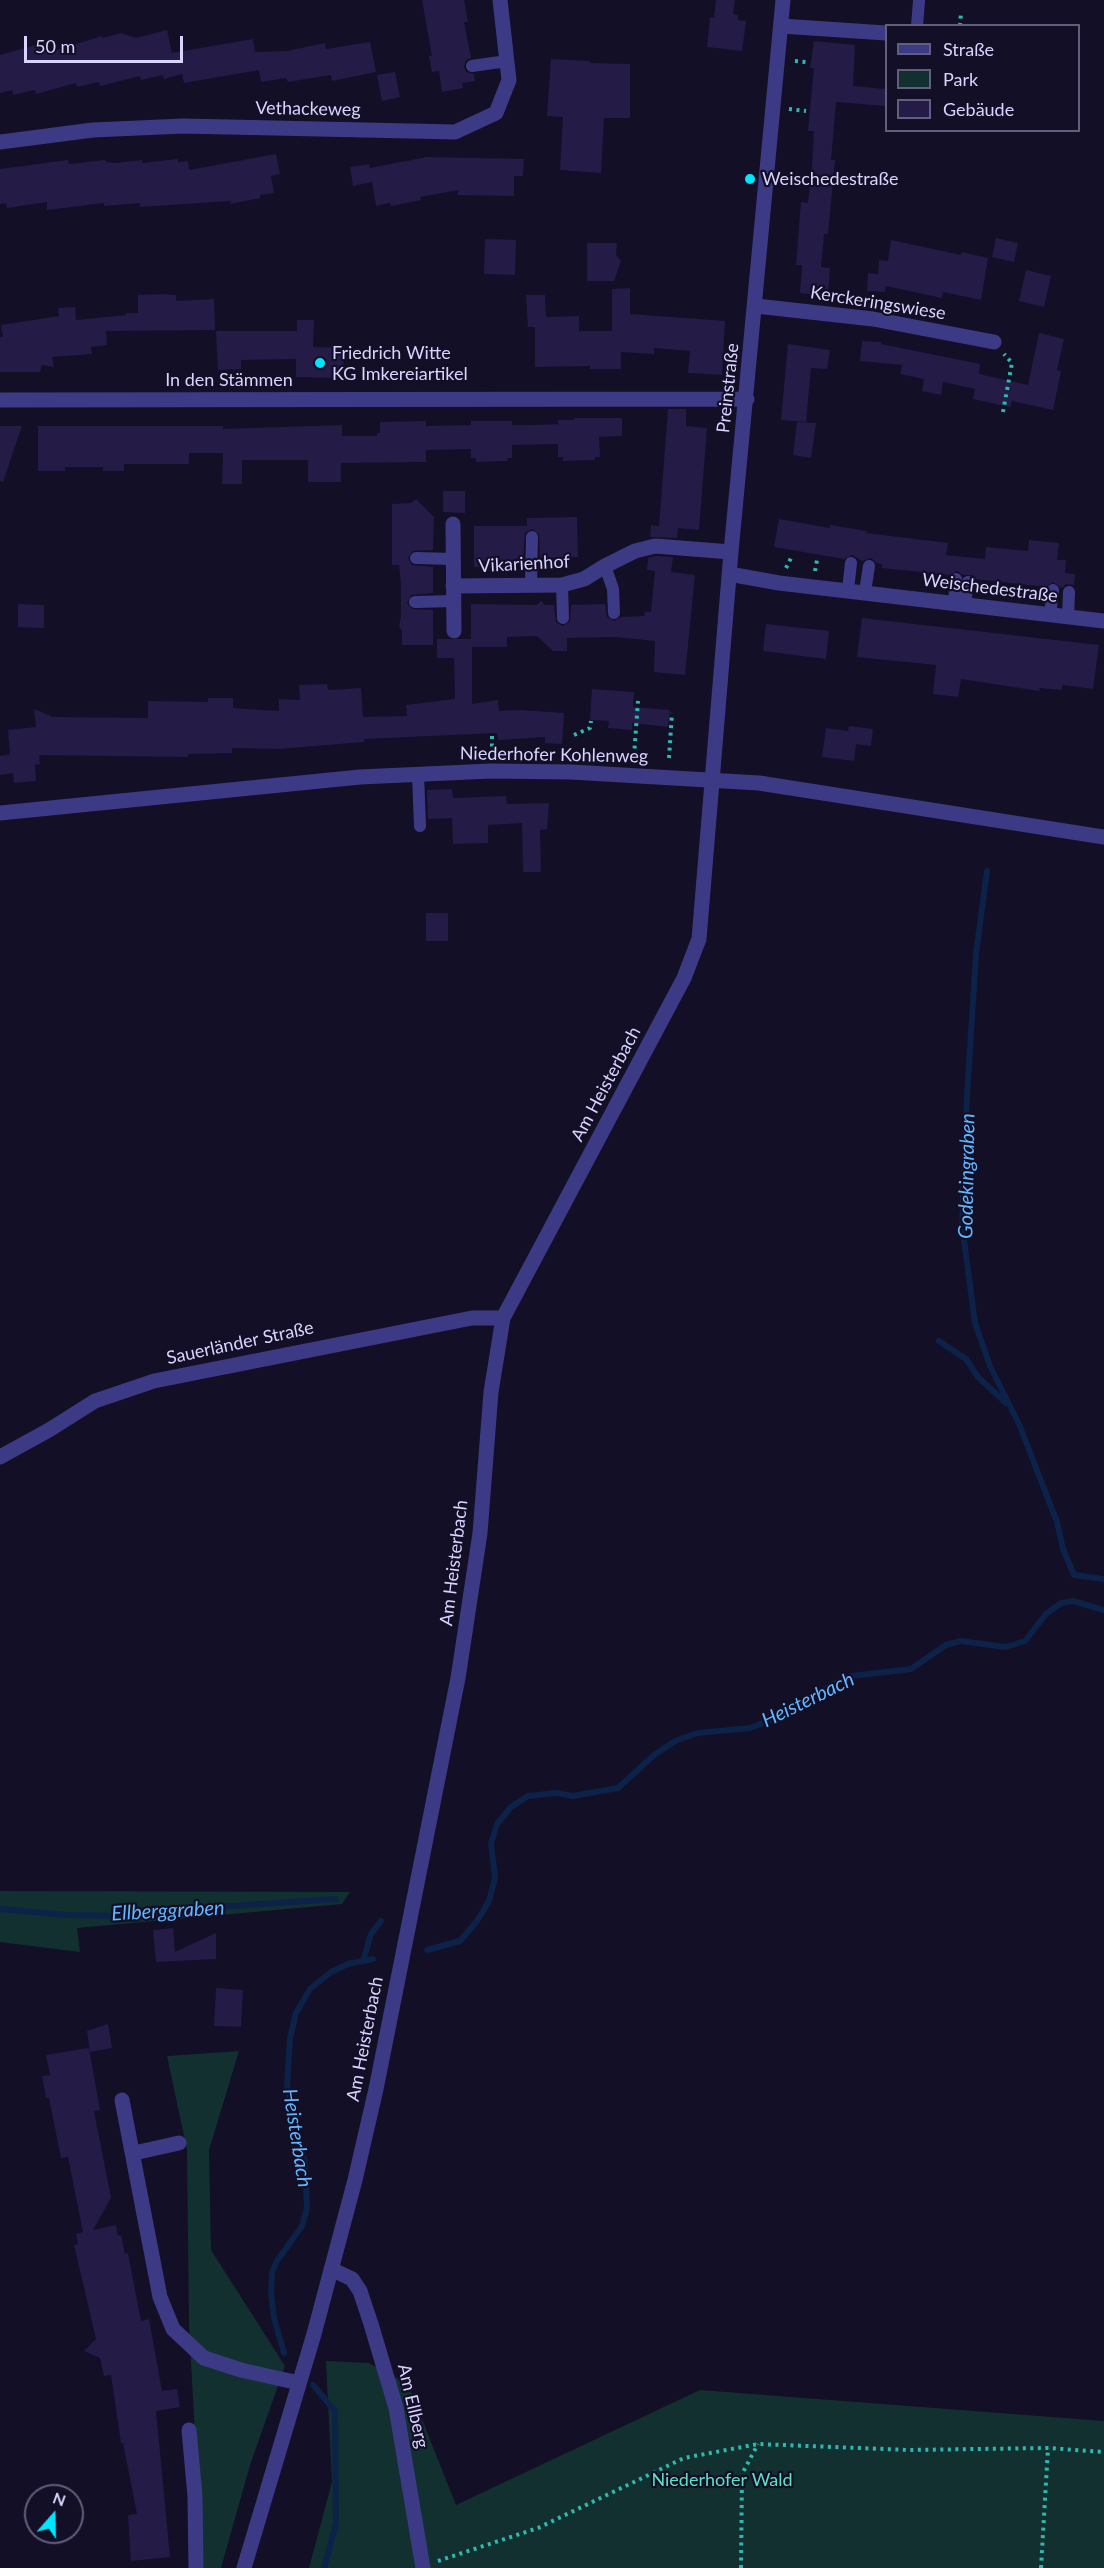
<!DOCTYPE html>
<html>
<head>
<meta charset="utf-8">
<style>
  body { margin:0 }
  #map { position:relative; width:1104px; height:2568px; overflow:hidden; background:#130f26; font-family:Lato,sans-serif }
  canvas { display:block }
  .legend { position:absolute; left:885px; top:24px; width:195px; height:108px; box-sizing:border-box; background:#130f26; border:2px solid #625e7d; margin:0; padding:8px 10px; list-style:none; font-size:18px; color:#d9d4ff }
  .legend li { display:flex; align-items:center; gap:12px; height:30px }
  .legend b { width:30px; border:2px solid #625e7d }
  .north { position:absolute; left:24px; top:2484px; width:60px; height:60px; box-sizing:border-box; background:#130f26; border:2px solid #625e7d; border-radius:50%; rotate:20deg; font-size:16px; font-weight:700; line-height:24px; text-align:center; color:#d9d4ff }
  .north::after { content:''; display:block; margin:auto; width:21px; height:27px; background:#00e5ff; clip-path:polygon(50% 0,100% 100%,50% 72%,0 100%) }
  .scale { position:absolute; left:24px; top:36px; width:159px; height:27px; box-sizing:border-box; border:3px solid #d9d4ff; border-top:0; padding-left:8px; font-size:18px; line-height:21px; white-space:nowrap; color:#d9d4ff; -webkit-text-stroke:4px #130f26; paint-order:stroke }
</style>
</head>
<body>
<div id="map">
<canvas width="1104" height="2568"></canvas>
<ul class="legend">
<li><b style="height:8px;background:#3d3a85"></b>Straße</li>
<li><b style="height:16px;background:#12302f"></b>Park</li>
<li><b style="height:16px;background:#241b47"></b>Gebäude</li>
</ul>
<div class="north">N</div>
<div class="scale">50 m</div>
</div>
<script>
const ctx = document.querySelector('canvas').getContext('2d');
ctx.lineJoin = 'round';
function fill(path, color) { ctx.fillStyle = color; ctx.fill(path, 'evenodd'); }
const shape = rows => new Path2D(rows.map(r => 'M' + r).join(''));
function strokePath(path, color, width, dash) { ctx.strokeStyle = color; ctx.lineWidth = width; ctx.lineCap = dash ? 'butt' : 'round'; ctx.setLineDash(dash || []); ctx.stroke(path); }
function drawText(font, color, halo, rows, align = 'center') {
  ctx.font = font + ' Lato,sans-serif'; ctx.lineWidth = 4.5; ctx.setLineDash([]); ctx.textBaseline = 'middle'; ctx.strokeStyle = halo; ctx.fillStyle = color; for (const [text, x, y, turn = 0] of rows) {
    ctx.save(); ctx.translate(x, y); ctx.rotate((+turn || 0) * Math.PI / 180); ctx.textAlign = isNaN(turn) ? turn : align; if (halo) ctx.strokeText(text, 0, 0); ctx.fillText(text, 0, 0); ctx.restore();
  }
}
fill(shape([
  [0,1891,4,1891,350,1892,342,1904,77,1928,80,1952,0,1942],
  [239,2051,209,2150,211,2250,285,2366,250,2465,221,2568,202,2568,189,2324,187,2150,167,2056],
  [326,2361,369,2363,408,2384,456,2505,700,2390,1104,2421,1104,2568,309,2568,332,2482]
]), '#12302f');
strokePath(shape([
  [987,871,976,954,967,1096,962,1225,975,1323,990,1366,1019,1424,1057,1522,1063,1549,1074,1575,1104,1579],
  [939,1341,966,1359,978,1377,1006,1403],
  [0,1909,67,1915,123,1916,187,1909,336,1899],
  [427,1950,460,1941,477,1921,489,1901,495,1878,491,1844,497,1824,511,1807,528,1796,556,1793,573,1796,618,1788,654,1755,677,1740,698,1733,750,1728,781,1716,806,1702,831,1685,851,1676,911,1669,946,1645,961,1641,1006,1647,1025,1641,1046,1614,1061,1603,1073,1601,1104,1610],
  [363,1961,371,1934,381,1921],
  [284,2353,274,2318,271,2292,272,2272,277,2261,302,2226,307,2208,305,2162,287,2085,290,2038,296,2013,310,1989,331,1972,348,1964,373,1959],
  [313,2385,335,2411,336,2523,324,2568]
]), '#0c2248', 6);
fill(shape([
  [422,0,464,0,468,22,464,22,471,58,466,60,464,67,466,72,474,74,475,81,462,83,463,88,442,92,439,71,432,72,429,56,432,56],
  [716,0,735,0,733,14,738,15,738,20,746,21,742,51,707,47,710,17,714,18],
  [167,30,172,53,253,39,255,52,287,51,325,43,326,49,370,42,376,72,332,81,331,75,288,82,286,78,261,82,259,70,184,83,182,74,164,79,163,75,141,80,140,76,100,86,99,82,77,87,76,83,36,94,35,90,13,95,12,90,0,93,0,55,47,42,50,52,102,36,102,38,121,33,136,38],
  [814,41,855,45,853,86,886,89,886,106,836,102,831,160,835,160,828,234,824,234,821,267,830,268,828,296,800,293,802,265,796,265,801,202,808,203,812,167,814,131,808,131,814,68,810,68],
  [551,59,590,61,590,63,630,64,630,118,604,118,601,173,560,170,563,117,547,116],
  [395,72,400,97,382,101,377,75],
  [276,154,280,174,271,176,274,193,260,195,260,198,230,204,230,201,140,207,140,203,104,206,104,203,47,210,47,202,7,208,6,203,0,204,0,169,68,160,69,164,105,160,106,162,116,163,142,160,142,163,178,159,178,162,188,161,189,170],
  [427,157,524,159,523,176,514,176,514,196,458,195,458,190,420,197,421,200,391,206,390,203,376,206,372,182,353,186,350,167,369,164,370,168],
  [996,238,1018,243,1014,262,992,257],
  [485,239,516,240,515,275,484,274],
  [891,240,961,255,962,252,988,258,981,300,943,292,942,298,886,286,885,292,867,291,868,273,878,274,879,260,888,261],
  [587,243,617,243,616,255,621,261,614,281,587,281],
  [1026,270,1051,276,1044,307,1019,301],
  [630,288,630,314,725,321,722,375,688,373,690,351,654,348,654,354,621,352,621,369,590,369,590,366,535,367,535,327,528,327,526,295,545,295,546,317,579,316,579,331,612,331,612,289],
  [163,294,176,295,176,301,214,299,215,330,106,331,107,345,91,347,92,354,52,357,54,367,42,365,40,372,0,372,0,337,3,337,1,325,59,316,58,308,75,307,76,320,126,315,126,313,138,313,138,295],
  [297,320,314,320,313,347,344,348,343,378,296,377,296,359,241,360,241,369,218,370,216,331,297,331],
  [1039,333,1064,339,1057,370,1061,371,1053,410,1012,401,1010,407,973,399,975,389,943,382,941,395,922,391,924,379,900,374,902,365,860,361,862,341,881,342,881,344,980,364,979,374,1028,385],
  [788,344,830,350,827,369,811,368,806,422,781,420],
  [668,409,686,409,686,426,707,428,699,530,678,528,677,538,650,537,651,525,659,526],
  [574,418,622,418,622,436,599,437,600,457,595,457,595,460,563,461,563,457,558,457,558,444,512,445,512,458,507,458,508,461,476,462,476,458,471,458,471,449,426,450,426,462,341,463,341,482,308,482,308,460,242,460,242,484,222,484,223,453,189,453,189,464,124,464,124,471,103,471,103,467,65,467,65,471,38,471,38,426,223,426,223,429,342,425,342,436,377,436,377,433,380,433,380,422,426,421,426,426,471,425,471,421,512,421,512,425,535,425,558,424,558,420,574,420],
  [797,422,816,423,811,458,793,455],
  [0,426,22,426,3,482,0,481],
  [443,491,465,491,465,513,443,512],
  [416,499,434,517,433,550,413,551,408,558,412,565,433,567,433,593,411,595,407,603,412,609,433,610,433,645,402,645,402,630,399,627,401,617,401,585,399,565,392,565,392,504,411,503],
  [577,517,578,557,540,558,539,534,532,529,525,533,523,558,517,558,517,567,474,567,474,526,527,526,527,518],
  [779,519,830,528,830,525,867,531,866,533,948,543,946,555,985,559,986,547,1028,551,1029,540,1059,543,1057,560,1066,560,1065,573,1075,574,1074,585,1066,584,1062,588,1053,582,1046,587,975,579,973,575,963,575,957,571,949,575,882,568,882,564,877,563,871,558,862,561,852,555,844,559,774,547],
  [656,556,673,557,671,572,695,575,685,675,654,672,655,641,616,637,567,638,567,651,553,651,537,636,507,637,507,647,472,647,472,704,498,700,499,711,521,710,564,713,562,744,545,743,545,737,498,740,497,733,364,739,364,742,278,749,232,748,232,753,188,754,188,757,39,755,40,764,35,765,36,781,14,783,13,773,0,775,0,756,10,754,8,730,36,727,34,709,53,717,148,718,148,701,208,702,208,698,233,698,233,708,279,711,279,699,300,700,299,685,327,684,328,690,361,688,363,717,407,716,406,705,455,699,454,658,437,658,437,639,471,639,471,604,537,605,541,601,545,605,554,605,556,622,563,626,570,621,571,605,605,604,607,617,614,621,621,617,644,616,645,612,651,612,655,571,647,570,648,558],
  [18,604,44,605,44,628,18,627],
  [862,618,1099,645,1093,689,1062,685,1062,690,1040,688,1039,691,961,679,958,697,933,694,936,665,857,657],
  [766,624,829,631,826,659,763,651],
  [592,689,634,692,633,707,670,710,668,727,632,723,632,730,608,728,609,721,590,720],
  [849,726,873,729,871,746,856,744,854,761,822,757,826,728,848,731],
  [452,789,453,798,506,796,507,804,549,803,547,829,540,830,541,872,523,872,522,823,488,825,488,843,453,844,452,818,428,819,427,790],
  [426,913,448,913,448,941,426,941],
  [173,1928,175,1952,216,1933,216,1959,156,1962,153,1930],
  [216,1988,243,1990,241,2027,214,2026],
  [108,2024,112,2048,90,2052,87,2031],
  [89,2048,100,2110,94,2111,111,2198,93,2230,116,2225,118,2236,121,2235,125,2254,128,2253,141,2321,149,2319,162,2391,177,2389,180,2407,156,2411,170,2557,131,2561,128,2515,137,2514,123,2443,121,2443,111,2375,104,2376,100,2358,84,2351,96,2339,74,2245,78,2244,76,2234,83,2232,68,2157,61,2158,49,2098,46,2098,42,2076,50,2075,46,2055]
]), '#241b47');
strokePath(shape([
  [960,26,961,12],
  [795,61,806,62],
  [789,109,806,111],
  [1003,412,1012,363,1004,354],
  [786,568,792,556],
  [815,571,817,560],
  [574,735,590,728,591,721],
  [492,736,492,752],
  [634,756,638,701],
  [669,758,672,713],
  [438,2561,538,2528,684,2458,758,2444,909,2450,1048,2448,1104,2452],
  [741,2568,742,2474,758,2444],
  [1041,2568,1048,2448]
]), '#2fb8b0', 4, [3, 4.5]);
strokePath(shape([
  [917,26,919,1],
  [472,66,507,61],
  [416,558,453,559],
  [605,566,613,589,614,613],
  [531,585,532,537],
  [562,585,563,618],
  [848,590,851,563],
  [865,592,869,566],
  [415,602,454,601],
  [954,603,956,579],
  [965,604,968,582],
  [1050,615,1053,590],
  [1068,617,1069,592],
  [418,774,420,826]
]), '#3d3a85', 12);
strokePath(shape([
  [781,26,886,33],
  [0,142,93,130,183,126,455,132,496,113,509,80,500,0],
  [756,306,873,319,994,342],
  [0,400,747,399],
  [453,524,454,631],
  [729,574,779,583,1104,621],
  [453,586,562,585,584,579,605,566,635,551,655,546,731,552],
  [0,813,360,777,491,771,571,772,759,783,1104,837],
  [0,1457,49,1430,95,1401,154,1381,472,1318,503,1318],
  [122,2100,160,2297,173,2329,204,2358,241,2370,299,2383],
  [134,2153,179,2143],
  [331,2269,352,2279,360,2291,371,2324,396,2408,423,2568],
  [189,2430,195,2496,196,2568],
  [244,2568,314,2334,355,2180,376,2089,458,1678,480,1533,491,1392,503,1318,684,978,699,939,731,552,783,0]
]), '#3d3a85', 15);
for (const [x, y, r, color] of [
  [750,179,6,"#00e5ff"],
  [320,363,6,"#00e5ff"]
]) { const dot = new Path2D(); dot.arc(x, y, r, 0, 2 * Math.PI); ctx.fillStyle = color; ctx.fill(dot); strokePath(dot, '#130f26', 2); }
drawText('18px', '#d9d4ff', '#130f26', [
  ["Vethackeweg",308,109,1],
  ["Kerckeringswiese",878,303,9],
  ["In den Stämmen",229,380],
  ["Preinstraße",728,388,-84],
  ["Vikarienhof",524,564,-3],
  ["Weischedestraße",990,588,7],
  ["Niederhofer Kohlenweg",554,755,1],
  ["Am Heisterbach",606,1084,-62],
  ["Sauerländer Straße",240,1343,-12],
  ["Am Heisterbach",454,1563,-83],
  ["Am Heisterbach",365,2039,-79],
  ["Am Ellberg",413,2406,77]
]);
drawText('18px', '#d9d4ff', '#130f26', [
  ["Weischedestraße",762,179],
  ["Friedrich Witte",332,353],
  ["KG Imkereiartikel",332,374]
], 'left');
drawText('18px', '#5fe0c0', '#130f26', [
  ["Niederhofer Wald",722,2480]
]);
drawText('italic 20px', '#62b6ff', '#130f26', [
  ["Godekingraben",967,1176,-89],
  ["Heisterbach",808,1700,-26],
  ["Ellberggraben",168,1911,-3],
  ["Heisterbach",297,2138,81]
]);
</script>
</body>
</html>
